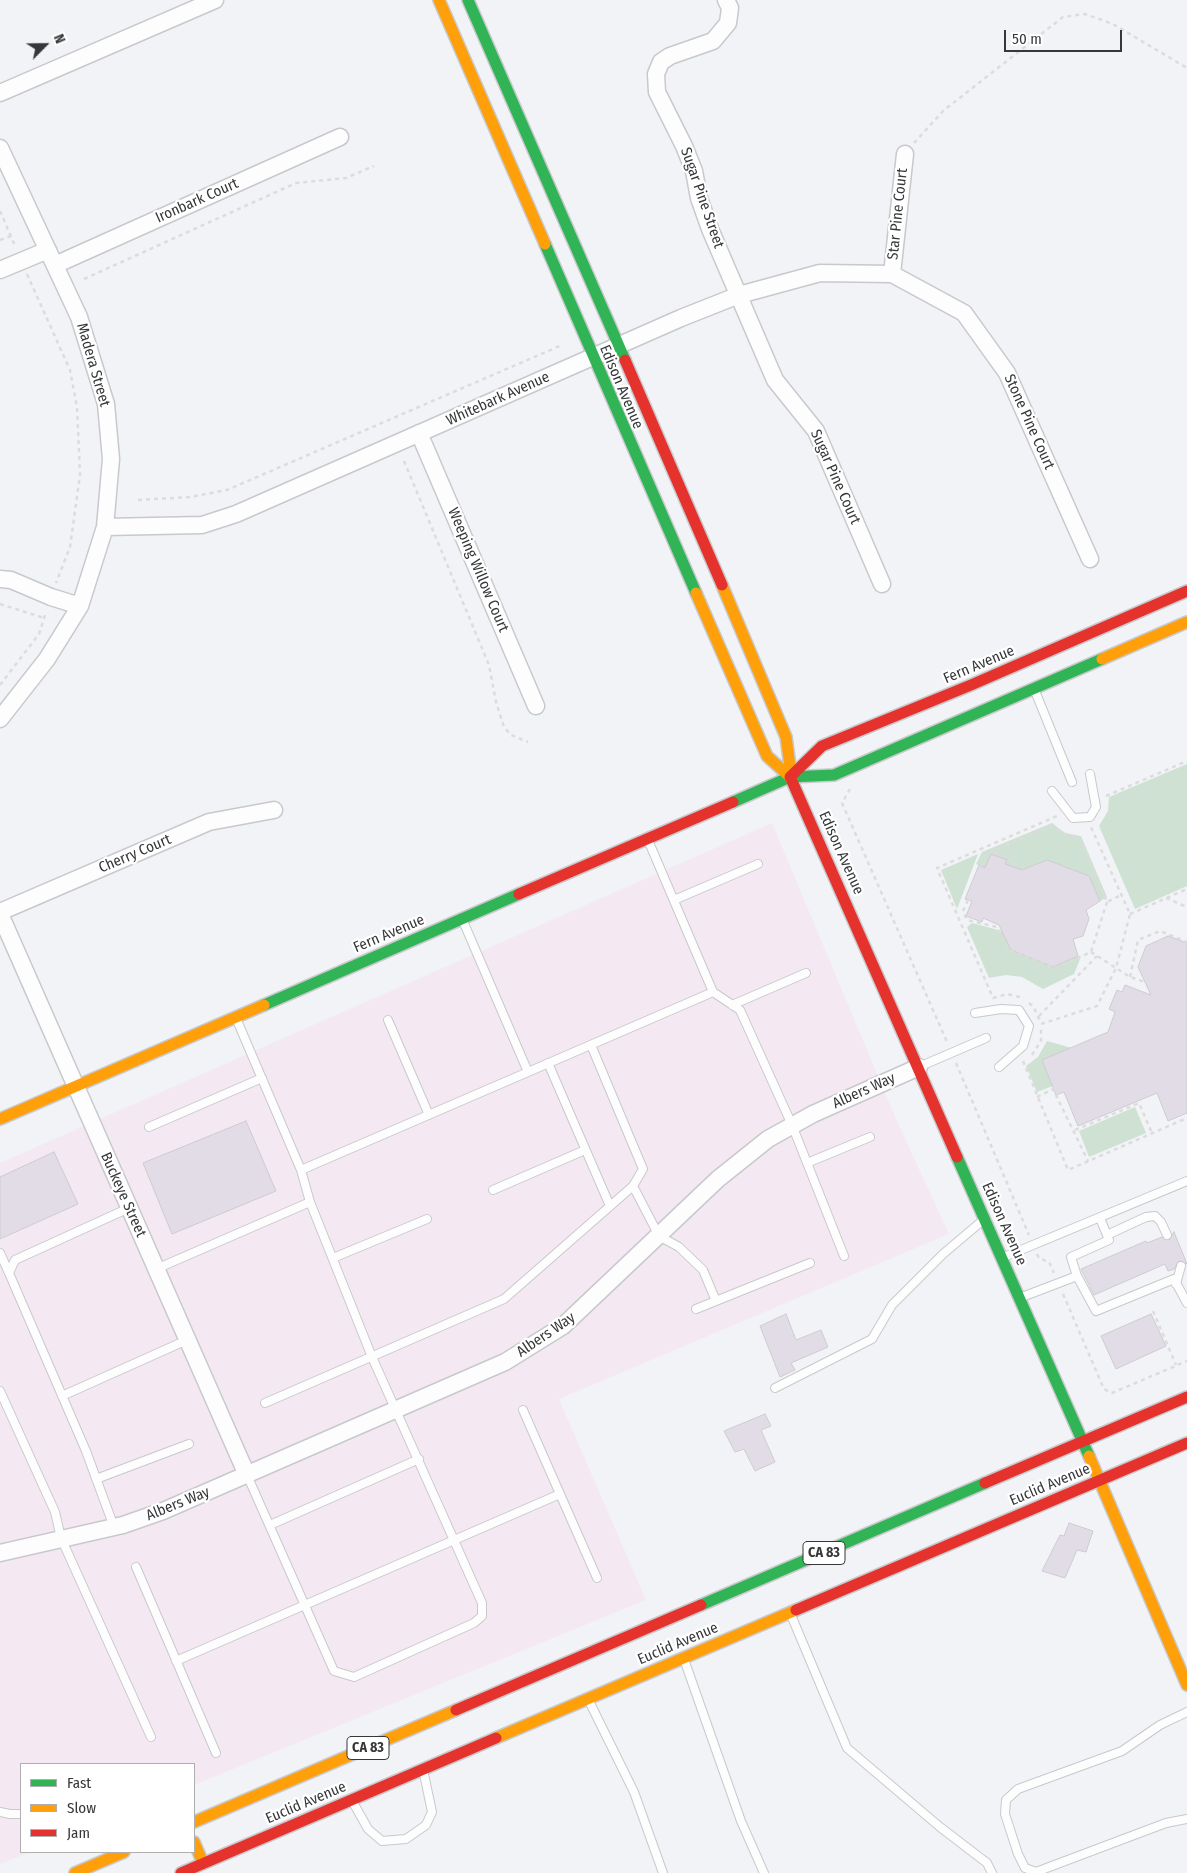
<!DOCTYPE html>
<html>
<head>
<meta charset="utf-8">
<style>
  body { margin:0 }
  #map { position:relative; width:1187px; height:1873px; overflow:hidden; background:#f1f3f6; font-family:"Fira Sans Condensed",sans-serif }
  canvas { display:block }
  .legend { position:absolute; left:20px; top:1763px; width:175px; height:90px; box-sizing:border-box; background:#fff; border:1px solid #afafb0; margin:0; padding:6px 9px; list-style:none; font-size:15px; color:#363739 }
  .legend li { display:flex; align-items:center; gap:10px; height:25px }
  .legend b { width:25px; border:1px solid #afafb0 }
  .north { position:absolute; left:20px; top:20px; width:50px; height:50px; -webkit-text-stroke:4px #fff; paint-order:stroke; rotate:67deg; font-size:14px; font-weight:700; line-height:20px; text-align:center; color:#363739 }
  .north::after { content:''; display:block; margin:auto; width:18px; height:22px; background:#363739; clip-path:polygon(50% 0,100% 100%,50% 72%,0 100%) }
  .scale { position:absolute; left:1004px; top:30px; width:118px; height:22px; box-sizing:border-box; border:2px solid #363739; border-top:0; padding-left:6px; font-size:15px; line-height:18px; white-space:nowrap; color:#363739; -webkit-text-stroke:4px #fff; paint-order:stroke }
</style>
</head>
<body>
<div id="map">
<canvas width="1187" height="1873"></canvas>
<ul class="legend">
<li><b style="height:6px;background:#30b455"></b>Fast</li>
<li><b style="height:6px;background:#ff9f0a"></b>Slow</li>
<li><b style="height:6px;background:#e5322d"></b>Jam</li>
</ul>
<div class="north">N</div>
<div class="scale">50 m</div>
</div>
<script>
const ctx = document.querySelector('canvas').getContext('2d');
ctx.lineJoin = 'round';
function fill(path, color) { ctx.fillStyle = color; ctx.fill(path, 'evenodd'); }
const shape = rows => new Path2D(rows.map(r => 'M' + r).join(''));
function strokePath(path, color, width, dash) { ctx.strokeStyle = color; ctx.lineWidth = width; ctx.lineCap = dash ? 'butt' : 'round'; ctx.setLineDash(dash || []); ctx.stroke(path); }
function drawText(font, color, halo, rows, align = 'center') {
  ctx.font = font + ' "Fira Sans Condensed",sans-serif'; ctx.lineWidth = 4.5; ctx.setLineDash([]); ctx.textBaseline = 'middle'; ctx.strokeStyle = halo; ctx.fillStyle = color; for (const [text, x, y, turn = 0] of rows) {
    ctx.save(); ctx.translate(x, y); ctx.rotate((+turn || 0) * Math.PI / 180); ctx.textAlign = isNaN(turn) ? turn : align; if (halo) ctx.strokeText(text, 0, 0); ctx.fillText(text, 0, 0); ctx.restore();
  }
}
fill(shape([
  [772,823,896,1119,949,1234,559,1399,646,1600,194,1785,194,1764,21,1764,21,1852,30,1852,0,1864,0,1163]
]), '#f4e9f2');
fill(shape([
  [1187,764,1187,886,1135,909,1099,826,1108,811,1109,797],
  [1052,823,1065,833,1081,836,1107,897,1100,901,1089,876,1047,860,1022,870,1005,864,1007,860,991,854,985,868,976,864,982,852],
  [978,854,957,909,941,870],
  [972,923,1002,931,1011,950,1053,967,1078,956,1080,959,1074,974,1043,989,1022,977,1006,975,989,978,967,927],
  [1047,1041,1072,1048,1042,1060,1053,1086,1037,1092,1026,1066,1038,1057],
  [1135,1107,1146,1133,1089,1157,1079,1131]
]), '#cee1d2');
const building = shape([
  [991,854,1007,860,1005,864,1022,870,1047,860,1089,876,1100,901,1086,910,1089,919,1083,936,1073,939,1078,956,1053,967,1011,950,999,925,983,918,982,922,966,916,972,901,965,899,979,865,985,868,991,854],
  [1168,936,1187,943,1187,1113,1168,1121,1157,1093,1078,1126,1064,1092,1056,1095,1042,1060,1108,1032,1115,1012,1109,1009,1117,990,1122,992,1125,985,1151,995,1138,967,1146,946,1168,936],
  [246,1121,276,1191,172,1234,143,1163,246,1121],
  [54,1152,78,1204,0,1239,0,1177,54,1152],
  [1174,1232,1187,1264,1179,1261,1174,1269,1168,1271,1165,1264,1094,1295,1081,1269,1146,1241,1147,1243,1162,1237,1169,1240,1174,1232],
  [786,1314,796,1340,821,1330,828,1347,791,1363,795,1370,780,1377,760,1326,786,1314],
  [1151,1314,1166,1346,1116,1369,1101,1336,1151,1314],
  [765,1414,771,1426,761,1430,775,1462,755,1471,744,1449,735,1452,724,1431,765,1414],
  [1069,1523,1093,1531,1086,1552,1077,1550,1065,1578,1042,1571,1060,1535,1064,1536,1069,1523]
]);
fill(building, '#e2dce6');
strokePath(building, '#cccccf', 1);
const lane = shape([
  [1035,691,1072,782],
  [1052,791,1073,818,1090,817,1096,807,1090,774],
  [674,900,758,864],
  [463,921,528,1072,713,992,648,840],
  [713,992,740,1010,792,1125,844,1256],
  [732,1005,806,973],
  [975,1013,1001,1009,1019,1010,1029,1026,1023,1046,999,1067],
  [236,1018,301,1170],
  [388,1020,429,1115],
  [548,1063,610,1206],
  [921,1066,986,1038],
  [149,1127,262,1078],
  [807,1163,870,1137],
  [633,1186,659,1236,679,1247,703,1270,716,1301],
  [493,1190,585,1150],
  [1107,1235,1146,1217,1155,1216,1161,1222,1167,1235],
  [0,1253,9,1273],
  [1004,1257,1187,1181],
  [333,1258,427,1219],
  [156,1269,310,1202,301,1170,528,1072],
  [1077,1276,1071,1257,1109,1240,1100,1218],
  [1176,1284,1181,1266],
  [1022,1297,1077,1276,1096,1311,1174,1279,1187,1303],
  [696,1309,810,1263],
  [775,1388,872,1339,892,1305,943,1254,982,1221],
  [0,1391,55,1512,61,1538,151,1737],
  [62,1396,187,1340],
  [265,1403,504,1299,633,1186,643,1169,591,1045],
  [247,1475,334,1671,354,1677,474,1623,482,1616,482,1603,372,1357,310,1202],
  [96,1479,189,1444],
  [560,1494,597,1578],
  [270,1525,419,1459],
  [114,1527,86,1451,9,1273,15,1260,129,1208],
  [136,1567,216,1753],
  [791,1615,847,1748,940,1827,987,1863,992,1873],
  [176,1661,560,1494,523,1410],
  [685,1662,741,1821,764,1873],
  [589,1701,634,1792,663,1873],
  [1187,1712,1160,1725,1122,1751,1018,1789,1006,1800,1005,1814,1018,1854,1025,1868,1036,1872,1166,1823,1187,1819],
  [354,1804,368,1829,382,1841,406,1839,426,1825,432,1812,424,1774],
  [0,1812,10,1814,21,1814]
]);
const street = shape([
  [726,0,730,8,728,23,713,41,670,56,661,62,656,74,657,92,684,146,694,171,699,198,710,229,775,380,816,431,882,584],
  [0,93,215,0],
  [0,148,79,317,106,404,111,459,105,527,80,606,47,659,0,719],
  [55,265,340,137],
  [0,270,48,250],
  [892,274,905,154],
  [419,433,536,706],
  [105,527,202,525,236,514,681,318,739,295,820,273,892,274,964,313,1007,373,1090,559],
  [0,579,11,580,51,597,80,606],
  [0,912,209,822,274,810],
  [0,914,247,1475],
  [0,1553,123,1525,163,1511,505,1362,563,1326,718,1179,768,1139,813,1114,919,1067]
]);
const fast = shape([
  [468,0,625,360],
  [545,244,696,593],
  [733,802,790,777,834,775,1102,659],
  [264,1005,519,894],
  [957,1157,1089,1456],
  [701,1605,985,1483]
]);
const slow = shape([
  [439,0,545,244],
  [722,585,786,737,792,781],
  [696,593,767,756,790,777],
  [1102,659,1187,622],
  [0,1119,264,1005],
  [1089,1456,1187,1685],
  [496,1738,796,1610],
  [194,1822,456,1710],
  [194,1842,203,1863],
  [75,1873,124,1852]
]);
const jam = shape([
  [625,360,722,585],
  [790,777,822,746,971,685,1187,591],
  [792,781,957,1157],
  [519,894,733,802],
  [985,1483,1187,1397],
  [796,1610,1187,1443],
  [456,1710,701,1605],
  [181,1873,496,1738]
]);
strokePath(lane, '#c8c9cc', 10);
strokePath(street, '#c8c9cc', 19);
strokePath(fast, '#c8c9cc', 14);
strokePath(slow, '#c8c9cc', 14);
strokePath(jam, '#c8c9cc', 14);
strokePath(shape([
  [914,143,943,111,1063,17,1085,14,1113,24,1187,68],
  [0,211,15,246],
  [0,240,11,236],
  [27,274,70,370,77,407,80,475,70,547,56,583],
  [84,279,296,183,346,178,374,166],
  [404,461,489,665,496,702,504,727,511,735,528,742],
  [138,500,190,497,227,490,562,345],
  [0,604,44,618],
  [0,685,39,634,46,612],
  [850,789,842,803,947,1042],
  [1106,796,1187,761],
  [981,866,986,855,995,850],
  [1024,868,1010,862,1008,857,995,852,995,850,1052,826,1062,833,1080,838,1107,902,1121,895],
  [1166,898,1187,907],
  [968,900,963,911,967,920,997,927,1009,950,1055,968,1091,952,1107,902],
  [1130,914,1187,889],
  [1091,952,1130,977,1145,982],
  [1130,977,1138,940,1160,931,1187,942],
  [1020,997,1007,994,993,998,937,868,1057,816],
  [1029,1003,1033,1006,1040,1021],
  [1039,1016,1097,956],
  [1041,1024,1097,1006,1116,968,1130,914,1091,827],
  [1032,1055,1041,1041,1041,1026],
  [1023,1061,1068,1170,1187,1118],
  [956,1063,1029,1235],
  [1037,1097,1053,1089,1088,1161],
  [1075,1130,1139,1103,1152,1133],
  [1037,1254,1039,1258,1049,1262,1054,1273],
  [1063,1294,1104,1389,1112,1393,1187,1361],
  [1153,1311,1176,1365]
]), '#dcdcdc', 2.5, [4, 4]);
strokePath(lane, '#fdfdfe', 8);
strokePath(street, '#fdfdfe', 16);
strokePath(fast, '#30b455', 11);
strokePath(slow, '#ff9f0a', 11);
strokePath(jam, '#e5322d', 11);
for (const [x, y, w] of [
  [824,1553,42],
  [368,1748,42]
]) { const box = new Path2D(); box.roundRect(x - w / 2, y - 11.5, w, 23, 4); ctx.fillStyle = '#fff'; ctx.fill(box); strokePath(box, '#363739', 1); }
drawText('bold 14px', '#363739', null, [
  ["CA 83",824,1553],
  ["CA 83",368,1748]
]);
drawText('15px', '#363739', '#fff', [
  ["Sugar Pine Street",702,198,71],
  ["Ironbark Court",197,201,-24],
  ["Star Pine Court",898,214,-84],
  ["Madera Street",93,365,74],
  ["Edison Avenue",621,387,67],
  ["Whitebark Avenue",498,399,-24],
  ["Stone Pine Court",1029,422,66],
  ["Sugar Pine Court",835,477,66],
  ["Weeping Willow Court",478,570,67],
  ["Fern Avenue",979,665,-23],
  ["Edison Avenue",841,853,66],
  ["Cherry Court",135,854,-23],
  ["Fern Avenue",389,934,-23],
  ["Albers Way",864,1091,-24],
  ["Buckeye Street",123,1195,66],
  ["Edison Avenue",1004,1224,66],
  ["Albers Way",546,1335,-34],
  ["Euclid Avenue",1050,1485,-23],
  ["Albers Way",178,1504,-22],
  ["Euclid Avenue",678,1644,-23],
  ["Euclid Avenue",306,1803,-23]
]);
</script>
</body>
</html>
